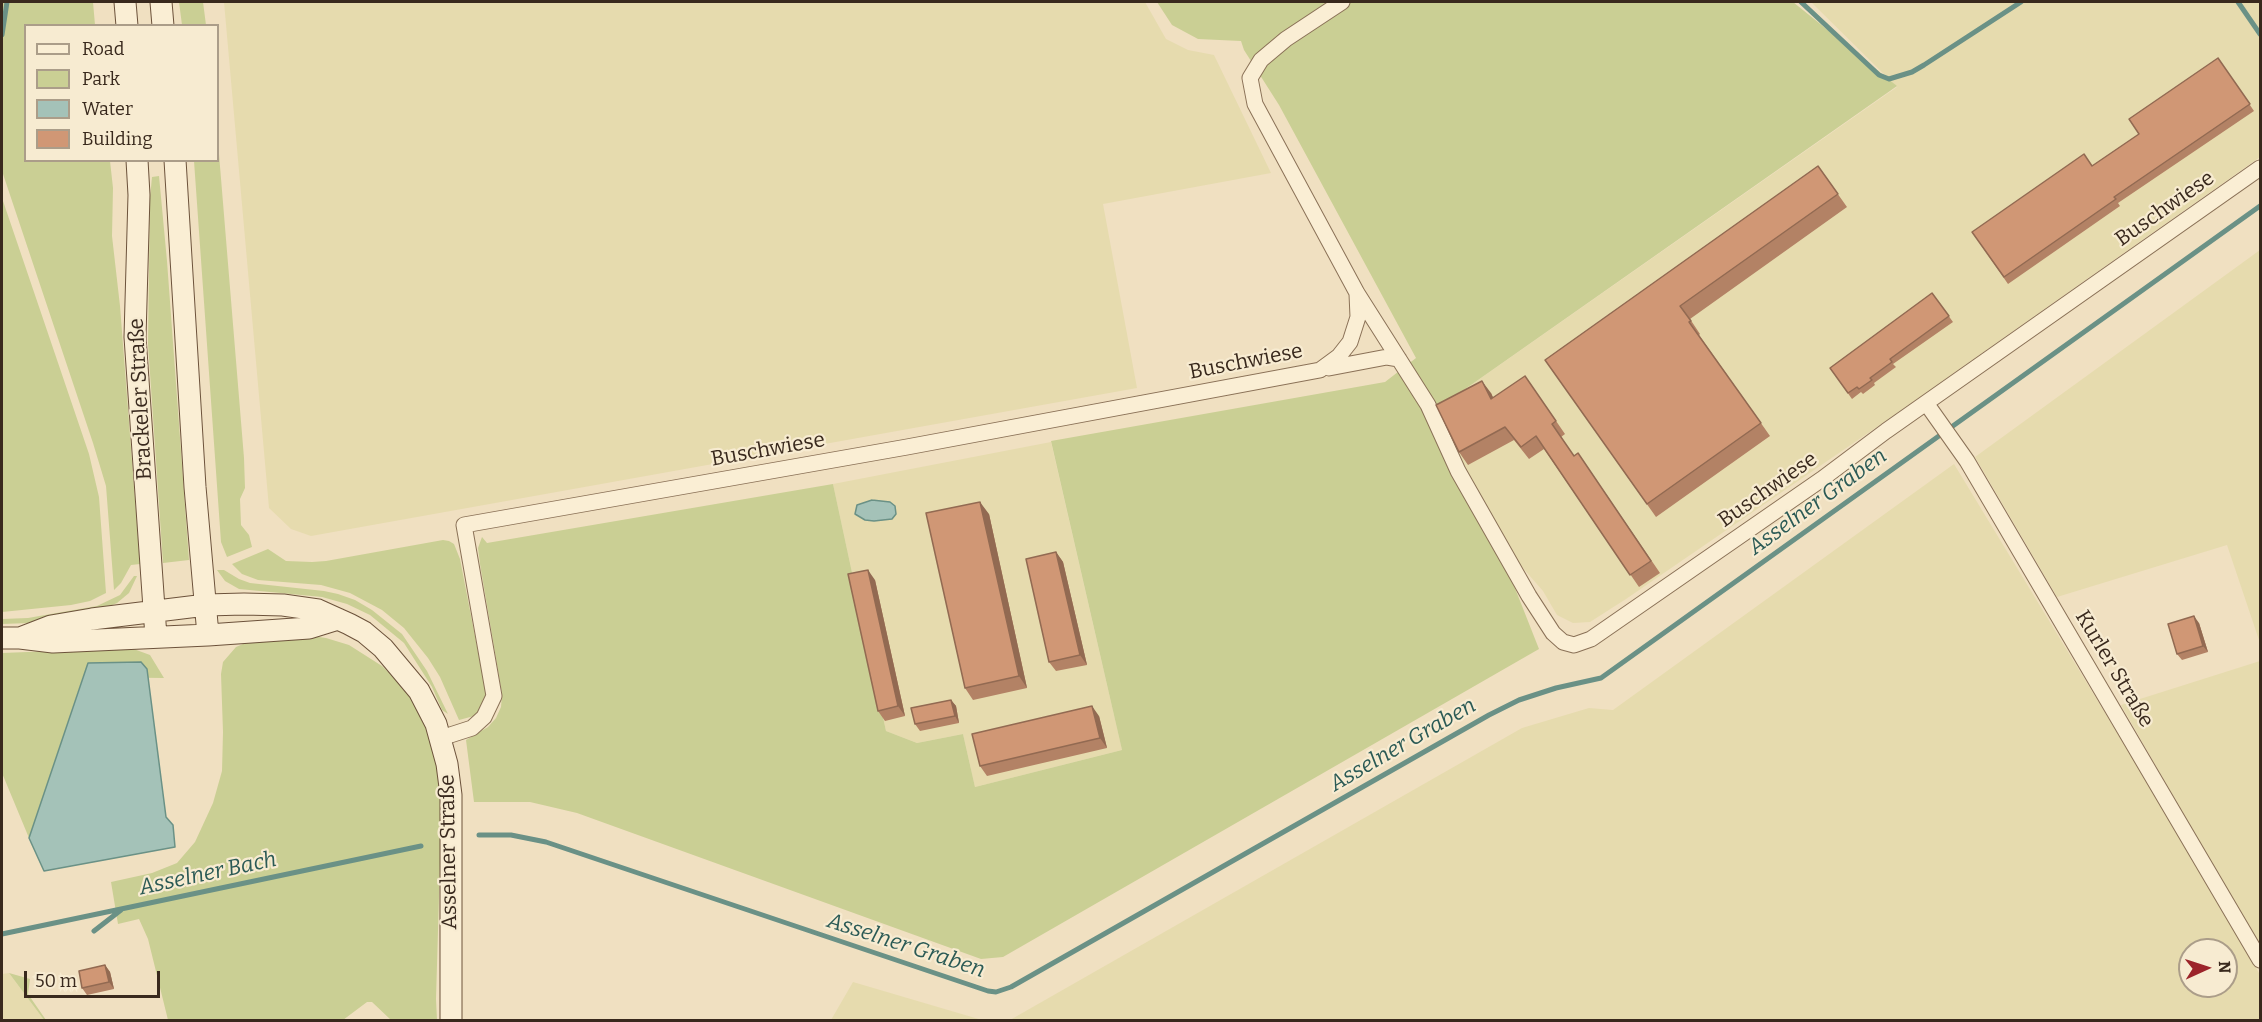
<!DOCTYPE html>
<html>
<head>
<meta charset="utf-8">
<style>
  body { margin:0 }
  #map { position:relative; width:2262px; height:1022px; overflow:hidden; background:#f0e0c1; font-family:Bitter,serif }
  canvas { display:block }
  .frame { position:absolute; inset:0; border:3px solid #39291d; pointer-events:none }
  .legend { position:absolute; left:24px; top:24px; width:195px; height:138px; box-sizing:border-box; background:#f7ebd1; border:2px solid #ab9d89; margin:0; padding:8px 10px; list-style:none; font-size:18px; color:#39291d }
  .legend li { display:flex; align-items:center; gap:12px; height:30px }
  .legend b { width:30px; border:2px solid #ab9d89 }
  .north { position:absolute; left:2178px; top:938px; width:60px; height:60px; box-sizing:border-box; background:#f7ebd1; border:2px solid #ab9d89; border-radius:50%; rotate:87deg; font-size:16px; font-weight:700; line-height:24px; text-align:center; color:#39291d }
  .north::after { content:''; display:block; margin:auto; width:21px; height:27px; background:#9c242a; clip-path:polygon(50% 0,100% 100%,50% 72%,0 100%) }
  .scale { position:absolute; left:24px; top:971px; width:136px; height:27px; box-sizing:border-box; border:3px solid #39291d; border-top:0; padding-left:8px; font-size:18px; line-height:21px; white-space:nowrap; color:#39291d; -webkit-text-stroke:4px #f7ebd1; paint-order:stroke }
</style>
</head>
<body>
<div id="map">
<canvas width="2262" height="1022"></canvas>
<div class="frame"></div>
<ul class="legend">
<li><b style="height:8px;background:#faeed4"></b>Road</li>
<li><b style="height:16px;background:#cacf94"></b>Park</li>
<li><b style="height:16px;background:#a4c2b8"></b>Water</li>
<li><b style="height:16px;background:#d09775"></b>Building</li>
</ul>
<div class="north">N</div>
<div class="scale">50 m</div>
</div>
<script>
const ctx = document.querySelector('canvas').getContext('2d');
ctx.lineJoin = 'round';
function fill(path, color) { ctx.fillStyle = color; ctx.fill(path, 'evenodd'); }
const shape = rows => new Path2D(rows.map(r => 'M' + r).join(''));
function strokePath(path, color, width, dash) { ctx.strokeStyle = color; ctx.lineWidth = width; ctx.lineCap = dash ? 'butt' : 'round'; ctx.setLineDash(dash || []); ctx.stroke(path); }
function drawText(font, color, halo, rows, align = 'center') {
  ctx.font = font + ' Bitter,serif'; ctx.lineWidth = 4.5; ctx.setLineDash([]); ctx.textBaseline = 'middle'; ctx.strokeStyle = halo; ctx.fillStyle = color; for (const [text, x, y, turn = 0] of rows) {
    ctx.save(); ctx.translate(x, y); ctx.rotate((+turn || 0) * Math.PI / 180); ctx.textAlign = isNaN(turn) ? turn : align; if (halo) ctx.strokeText(text, 0, 0); ctx.fillText(text, 0, 0); ctx.restore();
  }
}
fill(shape([
  [224,2,1145,2,1166,39,1188,50,1214,55,1271,173,1103,204,1137,388,311,536,291,529,269,508],
  [1811,2,2260,2,2260,157,1887,420,1626,599,1590,622,1573,623,1557,615,1543,591,1494,535,1431,413,1897,87],
  [2260,250,2260,643,2227,545,2057,597,1975,457],
  [1051,442,1122,750,975,787,963,734,917,743,886,731,833,484],
  [1954,464,2227,914,2260,975,2260,1020,1010,1020,1522,728,1589,708,1613,710],
  [2190,950,2226,950,2226,986,2190,986],
  [2260,661,2260,947,2121,705],
  [9,973,44,1020,2,1020,2,974],
  [853,982,982,1020,831,1020]
]), '#e6dbae');
fill(shape([
  [2,2,93,2,95,25,26,26,26,160,110,161,113,188,112,236,120,306,140,564,131,565,121,583,114,590,106,486,93,443,2,171],
  [179,2,203,2,206,25,182,25],
  [1157,2,1793,2,1897,86,1431,413,1494,535,1539,649,1003,957,981,959,577,813,530,802,474,802,466,740,488,727,496,718,501,707,502,694,480,564,478,548,482,537,487,543,833,484,886,731,917,743,963,734,975,787,1122,750,1051,441,1385,382,1416,358,1279,105,1244,50,1241,41,1198,39,1172,25],
  [218,142,244,458,245,488,240,499,241,525,249,535,252,547,227,557,221,542,194,161,218,160],
  [159,176,167,261,189,560,163,563,148,344,150,198,152,177],
  [2,198,89,454,99,497,106,593,90,601,71,605,2,612],
  [443,540,449,541,454,544,460,559,486,693,481,709,474,716,459,720,440,677,428,658,404,628,382,610,350,593,321,585,258,580,242,574,232,564,268,549,286,561,312,562,326,561],
  [217,570,224,570,239,579,250,583,324,591,338,594,355,600,372,610,402,634,427,671,448,714,442,710,432,687,404,643,370,615,347,604,322,597,239,589,225,581],
  [134,576,137,576,129,593,117,603,98,611,30,623,2,624,2,619,28,618,97,606,120,595],
  [299,634,326,638,349,645,382,666,406,689,421,713,433,743,442,794,436,999,437,1020,391,1020,372,1002,367,1002,343,1020,168,1020,148,939,139,919,118,924,111,882,152,873,177,863,195,842,213,803,222,771,223,732,221,674,223,662,236,647,250,641],
  [131,648,150,655,164,678,83,677,29,838,2,773,2,653],
  [9,973,30,979,28,994,46,1020,44,1020]
]), '#cacf94');
const water = shape([
  [872,500,890,502,895,506,896,514,892,519,874,521,865,520,855,514,857,505,872,500],
  [141,662,147,669,166,817,173,825,175,847,44,871,29,838,88,663,141,662]
]);
fill(water, '#a4c2b8');
strokePath(water, '#6a9186', 1.5);
strokePath(shape([
  [1801,2,1879,75,1889,79,1912,72,1924,65,2021,2],
  [2238,2,2260,34],
  [2,35,7,2],
  [479,835,511,835,546,842,988,991,996,992,1011,987,1489,715,1519,700,1556,688,1601,678,2260,206],
  [94,931,121,910],
  [2,934,421,846]
]), '#6a9186', 5);
const minor = shape([
  [1342,2,1286,39,1261,60,1250,78,1255,104,1357,293,1428,405,1458,471,1529,596,1553,633,1563,642,1574,645,1591,639,1822,479,1886,431,2260,168],
  [1329,368,1387,357,1399,359],
  [1926,403,1967,461,2260,960],
  [441,738,472,728,484,717,494,696,464,525,907,447,1320,370,1339,356,1350,342,1358,317,1357,294]
]);
const secondary = shape([
  [125,2,127,26],
  [161,2,163,26],
  [137,160,139,195,135,337,156,637],
  [175,160,195,487,208,635],
  [2,638,20,638,53,642,208,635,309,628,338,619],
  [20,638,51,626,92,619,206,605,244,604,283,605,318,610,349,624,364,632,383,648,419,691,436,724,447,764,451,795,451,1020]
]);
strokePath(minor, '#8a7157', 17);
strokePath(secondary, '#6c523b', 23);
strokePath(minor, '#faeed4', 15);
strokePath(secondary, '#faeed4', 21);
fill(shape([
  [2218,58,2254,111,2118,203,2120,206,2008,284,1972,232,2092,166,2139,134],
  [1818,166,1847,207,1690,319,1700,334,1699,335,1770,436,1656,517,1545,360],
  [1932,293,1953,322,1893,364,1896,367,1874,383,1875,385,1863,394,1861,392,1852,399,1830,368],
  [1525,376,1565,434,1561,437,1574,456,1578,453,1660,573,1639,587,1544,449,1529,459,1514,440,1468,465,1459,452,1491,393,1493,398],
  [989,514,1027,688,973,700,965,688],
  [1056,552,1063,562,1087,665,1056,671,1049,662],
  [875,580,905,716,885,721,878,711],
  [2199,623,2208,652,2182,660,2177,654],
  [951,700,956,706,959,723,920,731,915,724],
  [1099,716,1107,748,987,776,980,766],
  [105,965,110,972,114,989,87,995,82,988]
]), '#b38265');
fill(shape([
  [1482,381,1491,393,1500,412,1491,399],
  [980,502,989,514,1027,688,1019,676],
  [1056,552,1063,562,1087,665,1080,655],
  [868,570,875,580,905,716,898,706],
  [2194,616,2199,623,2208,652,2203,646],
  [951,700,956,706,959,723,955,716],
  [1092,706,1099,716,1107,748,1100,738],
  [105,965,110,972,114,989,109,982]
]), '#926a52');
const building = shape([
  [2218,58,2250,104,2114,197,2116,199,2004,277,1972,232,2084,154,2092,166,2139,134,2129,119,2218,58],
  [1818,166,1838,194,1680,306,1691,321,1689,322,1761,423,1647,504,1545,360,1818,166],
  [1932,293,1949,316,1890,359,1892,362,1870,378,1872,380,1859,389,1857,387,1848,393,1830,368,1932,293],
  [1525,376,1556,421,1552,424,1574,456,1578,453,1651,561,1630,575,1536,436,1521,447,1505,427,1459,452,1436,405,1482,381,1491,399,1525,376],
  [980,502,1019,676,965,688,926,513,980,502],
  [1056,552,1080,655,1049,662,1026,559,1056,552],
  [868,570,898,706,878,711,848,574,868,570],
  [2194,616,2203,646,2177,654,2168,624,2194,616],
  [951,700,955,716,915,724,911,708,951,700],
  [1092,706,1100,738,980,766,972,734,1092,706],
  [105,965,109,982,82,988,79,971,105,965]
]);
fill(building, '#d09775');
strokePath(building, '#926a52', 1.5);
drawText('21px', '#39291d', '#f7ebd1', [
  ["Buschwiese",2165,209,-35],
  ["Buschwiese",1246,362,-11],
  ["Brackeler Straße",141,399,-93],
  ["Buschwiese",768,450,-10],
  ["Buschwiese",1768,490,-35],
  ["Kurler Straße",2114,669,59],
  ["Asselner Straße",449,852,-91]
]);
drawText('italic 22px', '#2b5a55', '#f7ebd1', [
  ["Asselner Graben",1818,502,-36],
  ["Asselner Graben",1403,745,-30],
  ["Asselner Bach",208,874,-12],
  ["Asselner Graben",906,946,18]
]);
</script>
</body>
</html>
